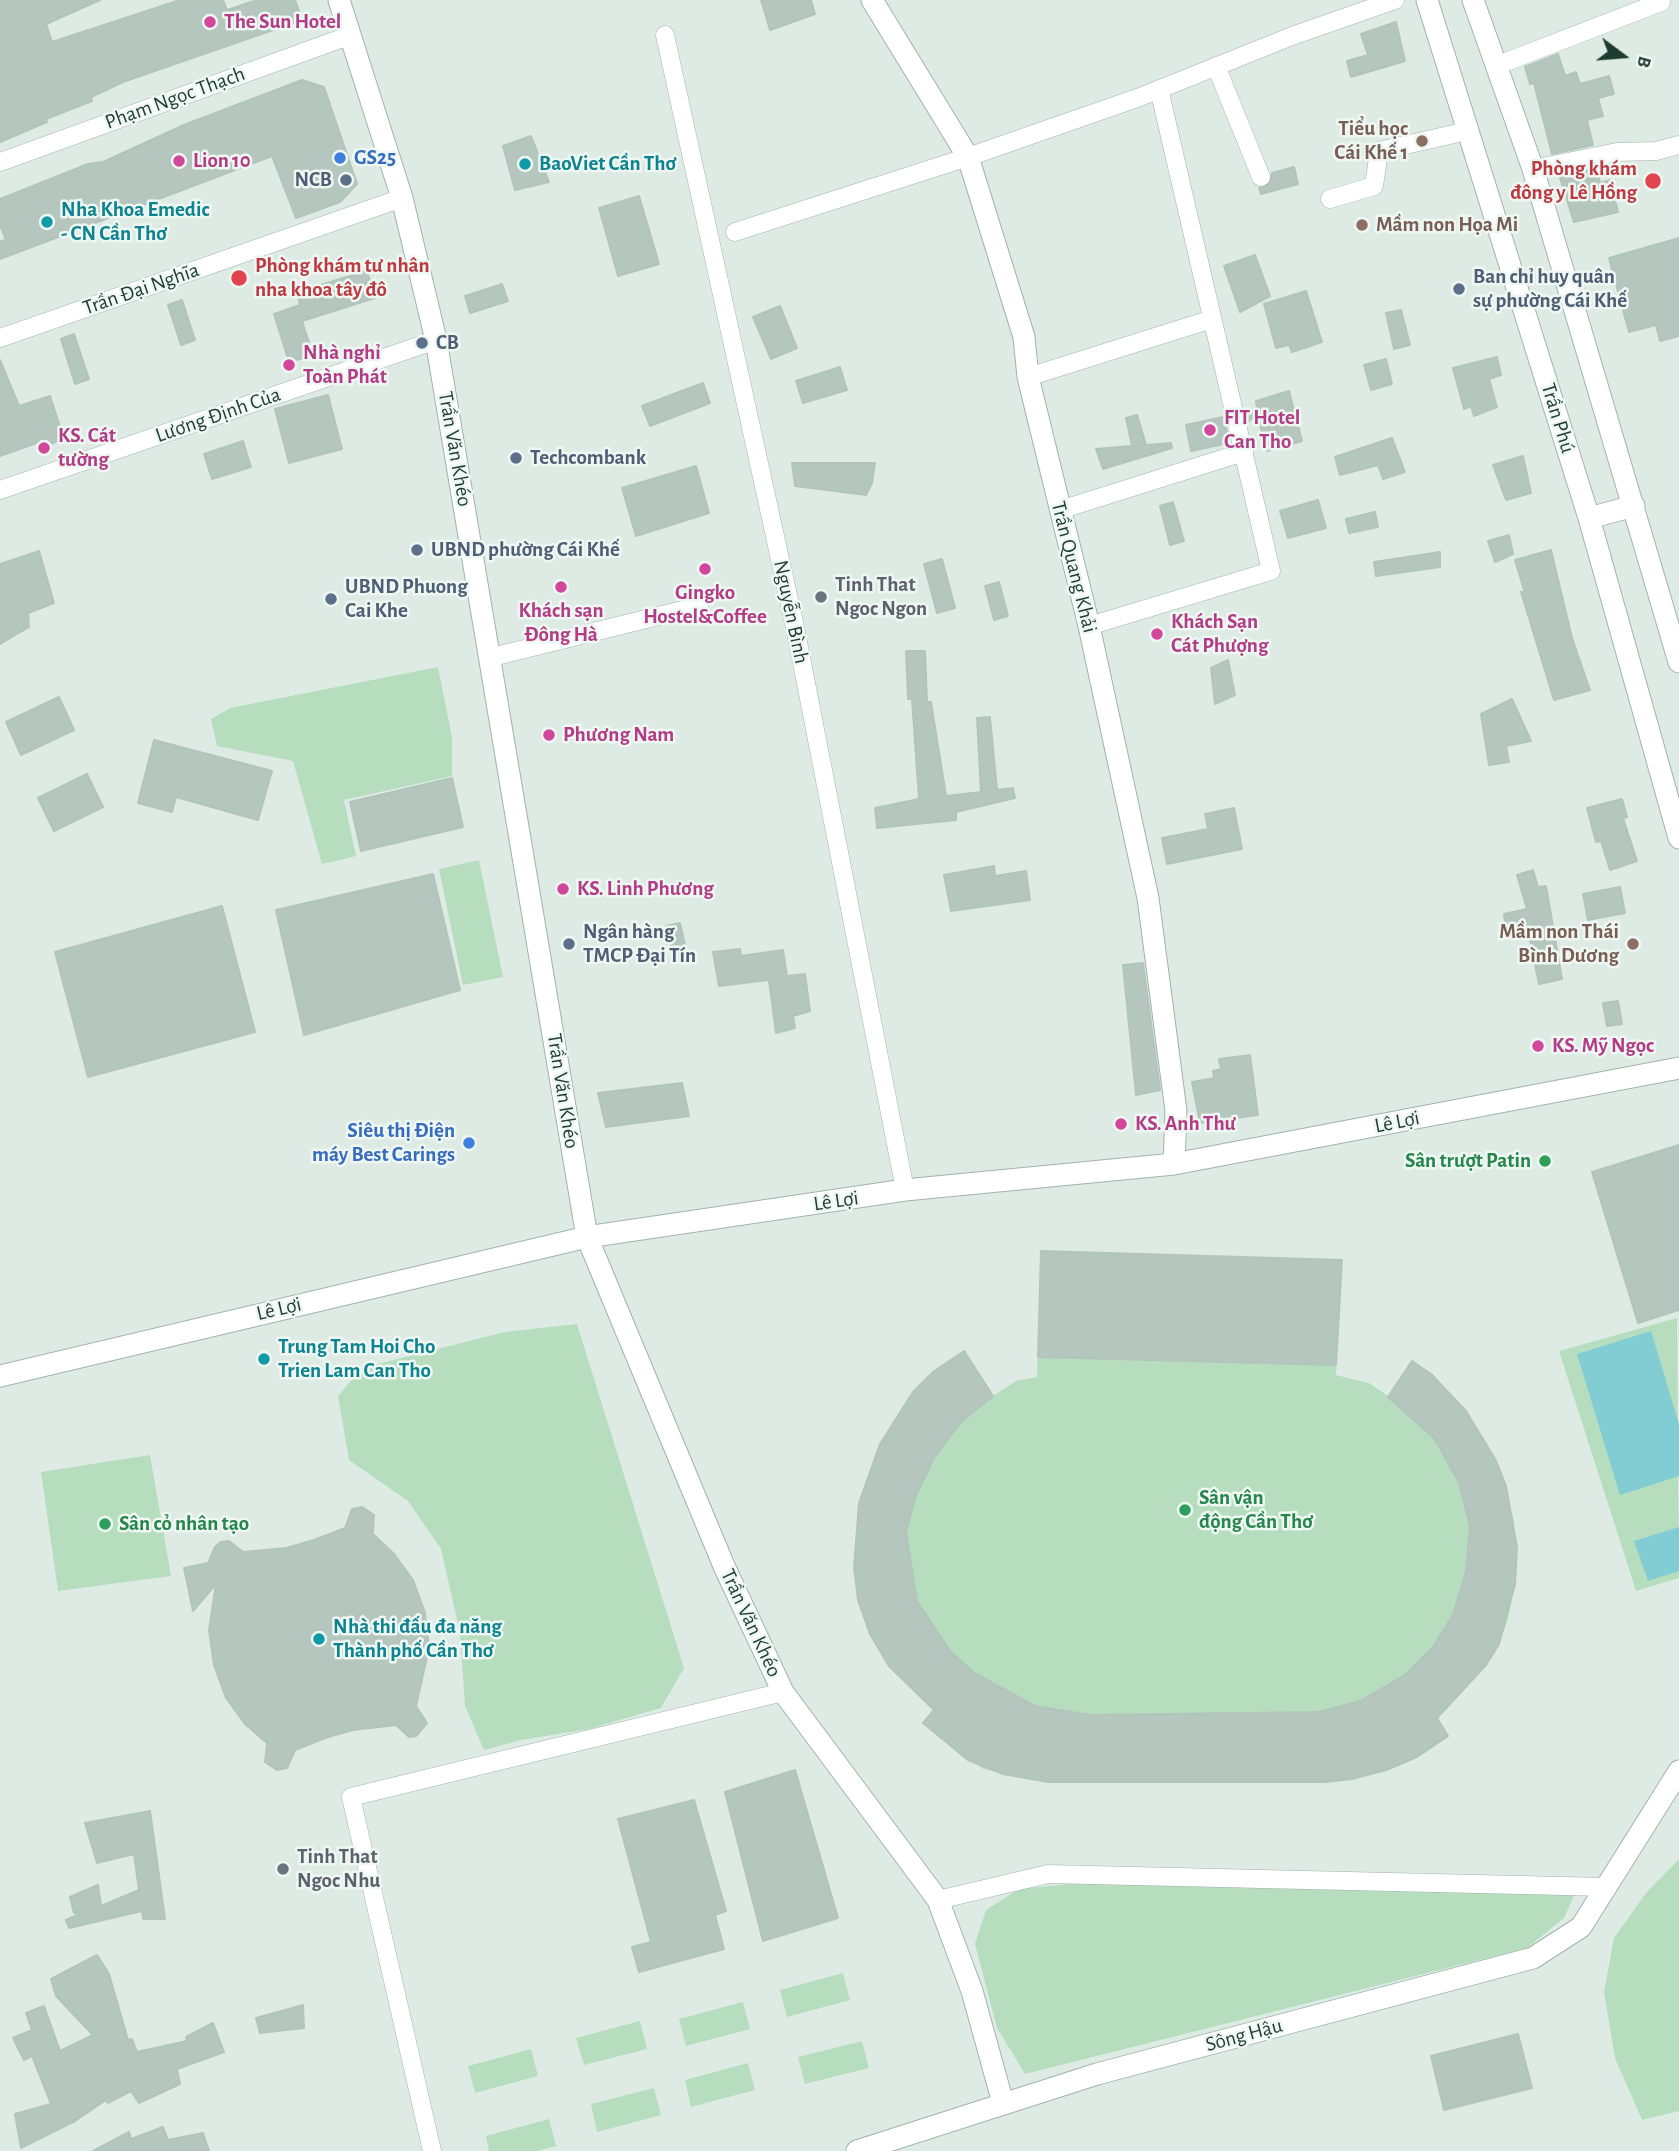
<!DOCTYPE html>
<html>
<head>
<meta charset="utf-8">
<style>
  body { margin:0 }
  #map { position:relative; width:1679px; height:2151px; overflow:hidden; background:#deebe5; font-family:"Alegreya Sans",sans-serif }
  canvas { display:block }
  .north { position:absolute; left:1588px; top:21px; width:70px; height:70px; -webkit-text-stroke:5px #eff7f3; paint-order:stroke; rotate:106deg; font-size:19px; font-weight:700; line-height:28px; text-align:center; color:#1f3c32 }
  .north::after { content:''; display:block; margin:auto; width:24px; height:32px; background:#1f3c32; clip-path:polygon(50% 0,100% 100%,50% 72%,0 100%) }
</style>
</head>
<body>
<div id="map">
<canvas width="1679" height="2151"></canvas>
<div class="north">B</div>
</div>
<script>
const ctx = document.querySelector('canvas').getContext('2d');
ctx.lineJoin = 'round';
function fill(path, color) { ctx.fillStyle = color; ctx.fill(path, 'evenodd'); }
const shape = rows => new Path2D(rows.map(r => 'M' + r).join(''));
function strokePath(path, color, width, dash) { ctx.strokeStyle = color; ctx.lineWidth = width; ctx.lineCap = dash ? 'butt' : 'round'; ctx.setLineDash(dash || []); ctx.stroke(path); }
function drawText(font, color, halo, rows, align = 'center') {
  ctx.font = font + ' "Alegreya Sans",sans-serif'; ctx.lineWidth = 5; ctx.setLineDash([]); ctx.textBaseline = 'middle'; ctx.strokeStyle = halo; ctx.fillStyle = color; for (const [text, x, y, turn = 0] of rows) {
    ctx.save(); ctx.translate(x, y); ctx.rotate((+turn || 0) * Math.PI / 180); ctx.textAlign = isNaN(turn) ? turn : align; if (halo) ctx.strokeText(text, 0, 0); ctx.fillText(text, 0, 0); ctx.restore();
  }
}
fill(shape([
  [438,667,452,737,452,776,344,800,356,856,322,864,293,761,217,746,211,719,230,708],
  [479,860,503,977,463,985,439,869],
  [1041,1251,1342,1260,1336,1375,1369,1383,1388,1396,1412,1361,1431,1374,1466,1411,1495,1459,1513,1517,1517,1548,1515,1584,1508,1619,1499,1644,1437,1718,1448,1736,1417,1757,1352,1779,1048,1782,983,1769,923,1723,934,1710,889,1666,858,1600,854,1567,859,1503,880,1444,913,1392,933,1372,964,1351,993,1396,1016,1381,1037,1377],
  [1677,1318,1679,1578,1636,1591,1559,1351],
  [577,1324,684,1668,661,1708,589,1729,521,1740,484,1750,465,1706,460,1633,441,1549,408,1501,349,1460,338,1396,362,1368,505,1332],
  [150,1455,171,1576,58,1591,41,1472],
  [1679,1859,1679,2111,1642,2120,1615,2058,1604,1992,1614,1938,1646,1893],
  [1110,1880,1575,1893,1564,1918,1527,1948,1025,2074,997,2028,975,1944,986,1910,1019,1889],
  [843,1973,850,2000,787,2017,780,1990],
  [743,2002,750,2029,686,2046,679,2019],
  [640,2021,647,2049,584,2065,576,2038],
  [862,2041,869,2068,805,2084,798,2057],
  [531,2049,538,2076,475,2093,468,2066],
  [748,2063,755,2090,691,2107,685,2080],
  [654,2088,661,2115,597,2132,591,2104],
  [549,2119,556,2146,537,2151,489,2151,486,2136]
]), '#b6debe');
fill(shape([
  [1651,1331,1679,1424,1679,1476,1620,1495,1577,1354],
  [1679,1527,1679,1571,1648,1581,1634,1541]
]), '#82ccd4');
const building = shape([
  [0,0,100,0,46,24,52,42,180,0,223,0,227,10,257,0,295,0,302,20,123,82,91,97,92,101,46,119,47,122,0,142,0,0],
  [761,0,811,0,815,14,770,30,761,0],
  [1396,22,1405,61,1351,77,1347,61,1368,55,1361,34,1396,22],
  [1558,54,1565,76,1576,72,1580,84,1609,76,1614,94,1598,98,1603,116,1587,120,1593,145,1552,154,1534,83,1530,84,1525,67,1558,54],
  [302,80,324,87,357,184,340,202,296,218,272,156,0,259,0,241,6,240,0,225,0,199,88,164,103,162,184,125,302,80],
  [531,136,549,182,515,190,503,146,531,136],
  [1294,167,1298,184,1261,194,1259,188,1269,184,1272,173,1294,167],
  [1597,168,1600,183,1610,180,1618,212,1574,222,1559,175,1597,168],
  [639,196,659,264,618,276,599,208,639,196],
  [1679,238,1679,336,1660,341,1656,325,1629,332,1609,258,1679,238],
  [1255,255,1270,296,1240,312,1224,266,1255,255],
  [367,271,375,298,302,321,313,355,289,362,274,314,300,305,297,292,367,271],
  [502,284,508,301,470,313,465,296,502,284],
  [1306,291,1322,342,1292,352,1289,345,1276,348,1264,304,1306,291],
  [182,300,195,340,181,345,168,305,182,300],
  [780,306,797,348,771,359,753,317,780,306],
  [1401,310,1410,345,1394,349,1386,313,1401,310],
  [74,334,89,379,75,384,61,339,74,334],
  [1497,357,1501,375,1489,379,1497,407,1474,416,1471,406,1464,409,1453,368,1497,357],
  [1386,359,1392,384,1371,390,1364,365,1386,359],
  [0,360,19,406,50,396,64,439,50,444,48,439,0,456,0,360],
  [840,367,847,390,803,403,796,381,840,367],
  [703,383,710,403,650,426,642,406,703,383],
  [1289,391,1302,441,1267,451,1257,414,1248,422,1246,412,1257,409,1256,401,1289,391],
  [328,395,342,449,289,463,275,409,328,395],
  [1137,415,1146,445,1171,443,1172,448,1103,469,1096,449,1132,446,1126,418,1137,415],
  [1223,417,1229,440,1224,444,1191,451,1186,425,1223,417],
  [1392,438,1405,472,1383,479,1378,465,1340,475,1335,457,1392,438],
  [243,441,251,467,212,479,204,454,243,441],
  [1523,456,1531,493,1506,500,1493,465,1523,456],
  [792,463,875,463,872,483,866,495,795,486,792,463],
  [696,466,709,513,636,536,622,488,696,466],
  [1318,500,1326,528,1288,538,1280,511,1318,500],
  [1173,502,1184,541,1170,545,1160,506,1173,502],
  [1375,512,1378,527,1349,533,1346,519,1375,512],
  [1509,535,1513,554,1495,562,1488,541,1509,535],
  [1551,550,1572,638,1590,690,1554,700,1521,592,1525,593,1515,560,1551,550],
  [39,551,54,603,28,613,29,627,0,644,0,564,39,551],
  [1440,552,1440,567,1376,576,1374,562,1440,552],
  [942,559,955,608,937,613,924,564,942,559],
  [999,582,1008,616,994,620,985,586,999,582],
  [906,651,925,651,927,702,931,702,946,796,981,792,977,718,990,717,997,790,1013,788,1015,798,956,812,956,820,877,828,875,808,919,799,912,699,908,699,906,651],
  [1228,660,1235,695,1215,704,1211,668,1228,660],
  [59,697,74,730,21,755,6,722,59,697],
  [1512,699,1531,741,1506,746,1509,762,1489,765,1481,714,1512,699],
  [154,740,272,771,258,820,176,797,172,812,138,803,154,740],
  [87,774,103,807,54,831,38,798,87,774],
  [452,778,463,827,361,851,350,802,452,778],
  [1622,799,1627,817,1623,818,1637,861,1610,870,1601,841,1596,842,1587,808,1622,799],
  [1234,808,1242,849,1167,864,1162,838,1208,829,1205,814,1234,808],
  [994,866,995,876,1026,871,1030,900,951,911,944,875,994,866],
  [1533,870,1538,887,1546,886,1562,979,1539,984,1529,935,1508,938,1504,914,1527,909,1517,875,1533,870],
  [433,874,460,990,304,1035,276,910,433,874],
  [1620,887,1625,913,1588,920,1583,894,1620,887],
  [222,906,255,1032,88,1077,55,952,222,906],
  [680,923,688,958,674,960,666,926,680,923],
  [740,949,741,956,783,950,787,976,805,974,810,1011,793,1016,795,1028,776,1033,769,980,719,986,713,952,740,949],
  [1143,963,1160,1090,1136,1095,1123,965,1143,963],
  [1618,1001,1622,1024,1607,1026,1603,1003,1618,1001],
  [1250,1055,1258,1115,1200,1123,1192,1082,1214,1078,1213,1071,1221,1069,1219,1059,1250,1055],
  [682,1083,689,1116,606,1127,598,1093,682,1083],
  [1679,1145,1679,1310,1638,1323,1592,1172,1679,1145],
  [1041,1251,1342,1260,1336,1365,1038,1357,1041,1251],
  [964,1351,993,1396,960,1423,934,1458,916,1495,906,1532,917,1601,950,1651,974,1673,1035,1706,1090,1715,1318,1712,1360,1701,1405,1675,1433,1647,1453,1615,1466,1571,1470,1526,1459,1483,1435,1439,1388,1397,1412,1361,1431,1374,1466,1411,1495,1459,1506,1486,1517,1548,1515,1584,1499,1644,1486,1665,1437,1718,1448,1736,1417,1757,1386,1770,1352,1779,1325,1782,1048,1782,1003,1774,968,1760,923,1723,934,1710,889,1666,870,1634,858,1600,854,1567,859,1503,880,1444,913,1392,933,1372,964,1351],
  [362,1507,374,1515,373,1534,394,1554,413,1580,425,1613,429,1648,416,1706,427,1723,416,1736,409,1737,396,1725,353,1730,325,1738,295,1750,287,1768,277,1770,265,1762,267,1743,245,1724,226,1698,214,1665,209,1630,216,1584,193,1611,184,1568,208,1563,215,1547,221,1542,229,1541,243,1552,286,1548,314,1540,345,1528,352,1509,362,1507],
  [795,1770,838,1918,763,1941,725,1792,795,1770],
  [694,1800,726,1911,715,1915,724,1949,639,1972,632,1947,651,1942,618,1819,694,1800],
  [150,1811,165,1919,143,1919,142,1911,69,1928,66,1920,82,1913,74,1913,70,1897,98,1885,101,1906,139,1890,134,1854,97,1863,85,1823,150,1811],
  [97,1955,109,1974,128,2040,132,2039,137,2052,187,2041,186,2037,213,2023,224,2052,177,2069,180,2084,139,2103,131,2091,108,2103,106,2100,75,2121,21,2148,15,2114,51,2104,32,2056,24,2060,13,2038,32,2030,26,2013,44,2006,60,2051,93,2035,56,1996,51,1979,97,1955],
  [303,2005,304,2028,260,2033,256,2018,303,2005],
  [1518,2034,1532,2088,1444,2110,1431,2056,1518,2034],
  [163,2127,168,2140,203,2133,209,2151,93,2151,129,2132,131,2139,163,2127]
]);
fill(building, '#b4c6bd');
strokePath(building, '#b1c5bb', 2);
const minor = shape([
  [665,35,796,632,905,1190],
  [1498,65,1661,2],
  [1216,66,1261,177],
  [0,162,351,35],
  [1533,169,1617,152,1656,151,1679,145],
  [1330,199,1374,186,1379,151,1467,131],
  [735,232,968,157,1140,97,1292,36,1395,0],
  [0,338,402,198],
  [1028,377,1212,319],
  [0,490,436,340],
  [1060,510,1244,452],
  [1089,626,1271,571,1159,89],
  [492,657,699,606],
  [938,1900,1048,1874,1607,1887],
  [432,2151,351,1797,783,1692]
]);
const tertiary = shape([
  [339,0,402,198,436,340,587,1237,724,1566,783,1692,938,1900,972,1991,1003,2103],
  [872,0,968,157,1024,337,1028,377,1089,626,1148,898,1176,1111,1174,1164],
  [1427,0,1589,518,1679,838],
  [1473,0,1533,169,1679,662],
  [1589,518,1634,506],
  [0,1376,587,1237,905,1190,1174,1164,1679,1068],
  [857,2151,1097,2074,1533,1958,1581,1927,1679,1771]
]);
strokePath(minor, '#a1b3ac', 19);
strokePath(tertiary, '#a1b3ac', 23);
strokePath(minor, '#fff', 18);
strokePath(tertiary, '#fff', 21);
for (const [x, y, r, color] of [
  [210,22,7,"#d1479c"],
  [1422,141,7,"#8d6e63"],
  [340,158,7,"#3f7fe0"],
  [179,161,7,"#d1479c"],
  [525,164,7,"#0f9aa8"],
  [346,180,7,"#5c6f8a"],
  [1653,181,9,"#e0444e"],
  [47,222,7,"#0f9aa8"],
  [1362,225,7,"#8d6e63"],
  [239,278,9,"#e0444e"],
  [1459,289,7,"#5c6f8a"],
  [422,343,7,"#5c6f8a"],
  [289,365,7,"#d1479c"],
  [1210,430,7,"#d1479c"],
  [44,448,7,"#d1479c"],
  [516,458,7,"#5c6f8a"],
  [417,550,7,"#5c6f8a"],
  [705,569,7,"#d1479c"],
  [561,587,7,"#d1479c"],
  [821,597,7,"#6b7280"],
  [331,599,7,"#5c6f8a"],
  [1157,634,7,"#d1479c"],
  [549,735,7,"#d1479c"],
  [563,889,7,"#d1479c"],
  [569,944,7,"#5c6f8a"],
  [1633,944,7,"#8d6e63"],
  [1538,1046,7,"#d1479c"],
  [1121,1124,7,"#d1479c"],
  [469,1143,7,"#3f7fe0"],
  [1545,1161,7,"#2e9e5b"],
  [264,1359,7,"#0f9aa8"],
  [1185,1510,7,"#2e9e5b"],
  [105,1524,7,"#2e9e5b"],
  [319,1639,7,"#0f9aa8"],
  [283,1869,7,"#6b7280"]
]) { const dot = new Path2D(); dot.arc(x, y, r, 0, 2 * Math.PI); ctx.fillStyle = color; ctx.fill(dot); strokePath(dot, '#eff7f3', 2.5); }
drawText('bold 21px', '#b23c85', '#eff7f3', [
  ["The Sun Hotel",224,22],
  ["Lion 10",193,161],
  ["Nhà nghỉ",303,353],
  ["Toàn Phát",303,377],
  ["FIT Hotel",1224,418],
  ["Can Tho",1224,442],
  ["KS. Cát",58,436],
  ["tường",58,460],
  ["Gingko",705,593,"center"],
  ["Hostel&Coffee",705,617,"center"],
  ["Khách sạn",561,611,"center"],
  ["Đông Hà",561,635,"center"],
  ["Khách Sạn",1171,622],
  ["Cát Phượng",1171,646],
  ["Phương Nam",563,735],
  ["KS. Linh Phương",577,889],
  ["KS. Mỹ Ngọc",1552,1046],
  ["KS. Anh Thư",1135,1124]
], 'left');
drawText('21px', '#1f3c32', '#eff7f3', [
  ["Phạm Ngọc Thạch",175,98,-20],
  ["Trần Đại Nghĩa",141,289,-19],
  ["Lương Định Của",218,415,-19],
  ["Trần Phú",1558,418,73],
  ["Trần Văn Khéo",455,449,80],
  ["Trần Quang Khải",1074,567,76],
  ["Nguyễn Bình",791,612,78],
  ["Trần Văn Khéo",563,1091,81],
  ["Lê Lợi",1397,1122,-11],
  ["Lê Lợi",836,1201,-8],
  ["Lê Lợi",279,1309,-13],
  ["Trần Văn Khéo",751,1623,65],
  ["Sông Hậu",1244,2035,-15]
]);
drawText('bold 21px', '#785e54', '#eff7f3', [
  ["Tiểu học",1408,129],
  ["Cái Khế 1",1408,153],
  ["Mầm non Họa Mi",1376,225,"left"],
  ["Mầm non Thái",1619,932],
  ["Bình Dương",1619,956]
], 'right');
drawText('bold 21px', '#366cbe', '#eff7f3', [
  ["GS25",354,158],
  ["Siêu thị Điện",455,1131,"right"],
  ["máy Best Carings",455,1155,"right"]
], 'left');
drawText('bold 21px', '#0d838f', '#eff7f3', [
  ["BaoViet Cần Thơ",539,164],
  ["Nha Khoa Emedic",61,210],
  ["- CN Cần Thơ",61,234],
  ["Trung Tam Hoi Cho",278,1347],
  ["Trien Lam Can Tho",278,1371],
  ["Nhà thi đấu đa năng",333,1627],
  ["Thành phố Cần Thơ",333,1651]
], 'left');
drawText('bold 21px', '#be3a42', '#eff7f3', [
  ["Phòng khám",1637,169],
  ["đông y Lê Hồng",1637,193],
  ["Phòng khám tư nhân",255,266,"left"],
  ["nha khoa tây đô",255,290,"left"]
], 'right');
drawText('bold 21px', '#4e5e75', '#eff7f3', [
  ["NCB",332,180,"right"],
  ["Ban chỉ huy quân",1473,277],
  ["sự phường Cái Khế",1473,301],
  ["CB",436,343],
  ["Techcombank",530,458],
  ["UBND phường Cái Khế",431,550],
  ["UBND Phuong",345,587],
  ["Cai Khe",345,611],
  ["Ngân hàng",583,932],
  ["TMCP Đại Tín",583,956]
], 'left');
drawText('bold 21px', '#5b616d', '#eff7f3', [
  ["Tinh That",835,585],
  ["Ngoc Ngon",835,609],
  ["Tinh That",297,1857],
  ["Ngoc Nhu",297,1881]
], 'left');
drawText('bold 21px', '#27864d', '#eff7f3', [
  ["Sân trượt Patin",1531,1161,"right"],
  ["Sân vận",1199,1498],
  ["động Cần Thơ",1199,1522],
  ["Sân cỏ nhân tạo",119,1524]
], 'left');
</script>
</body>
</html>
